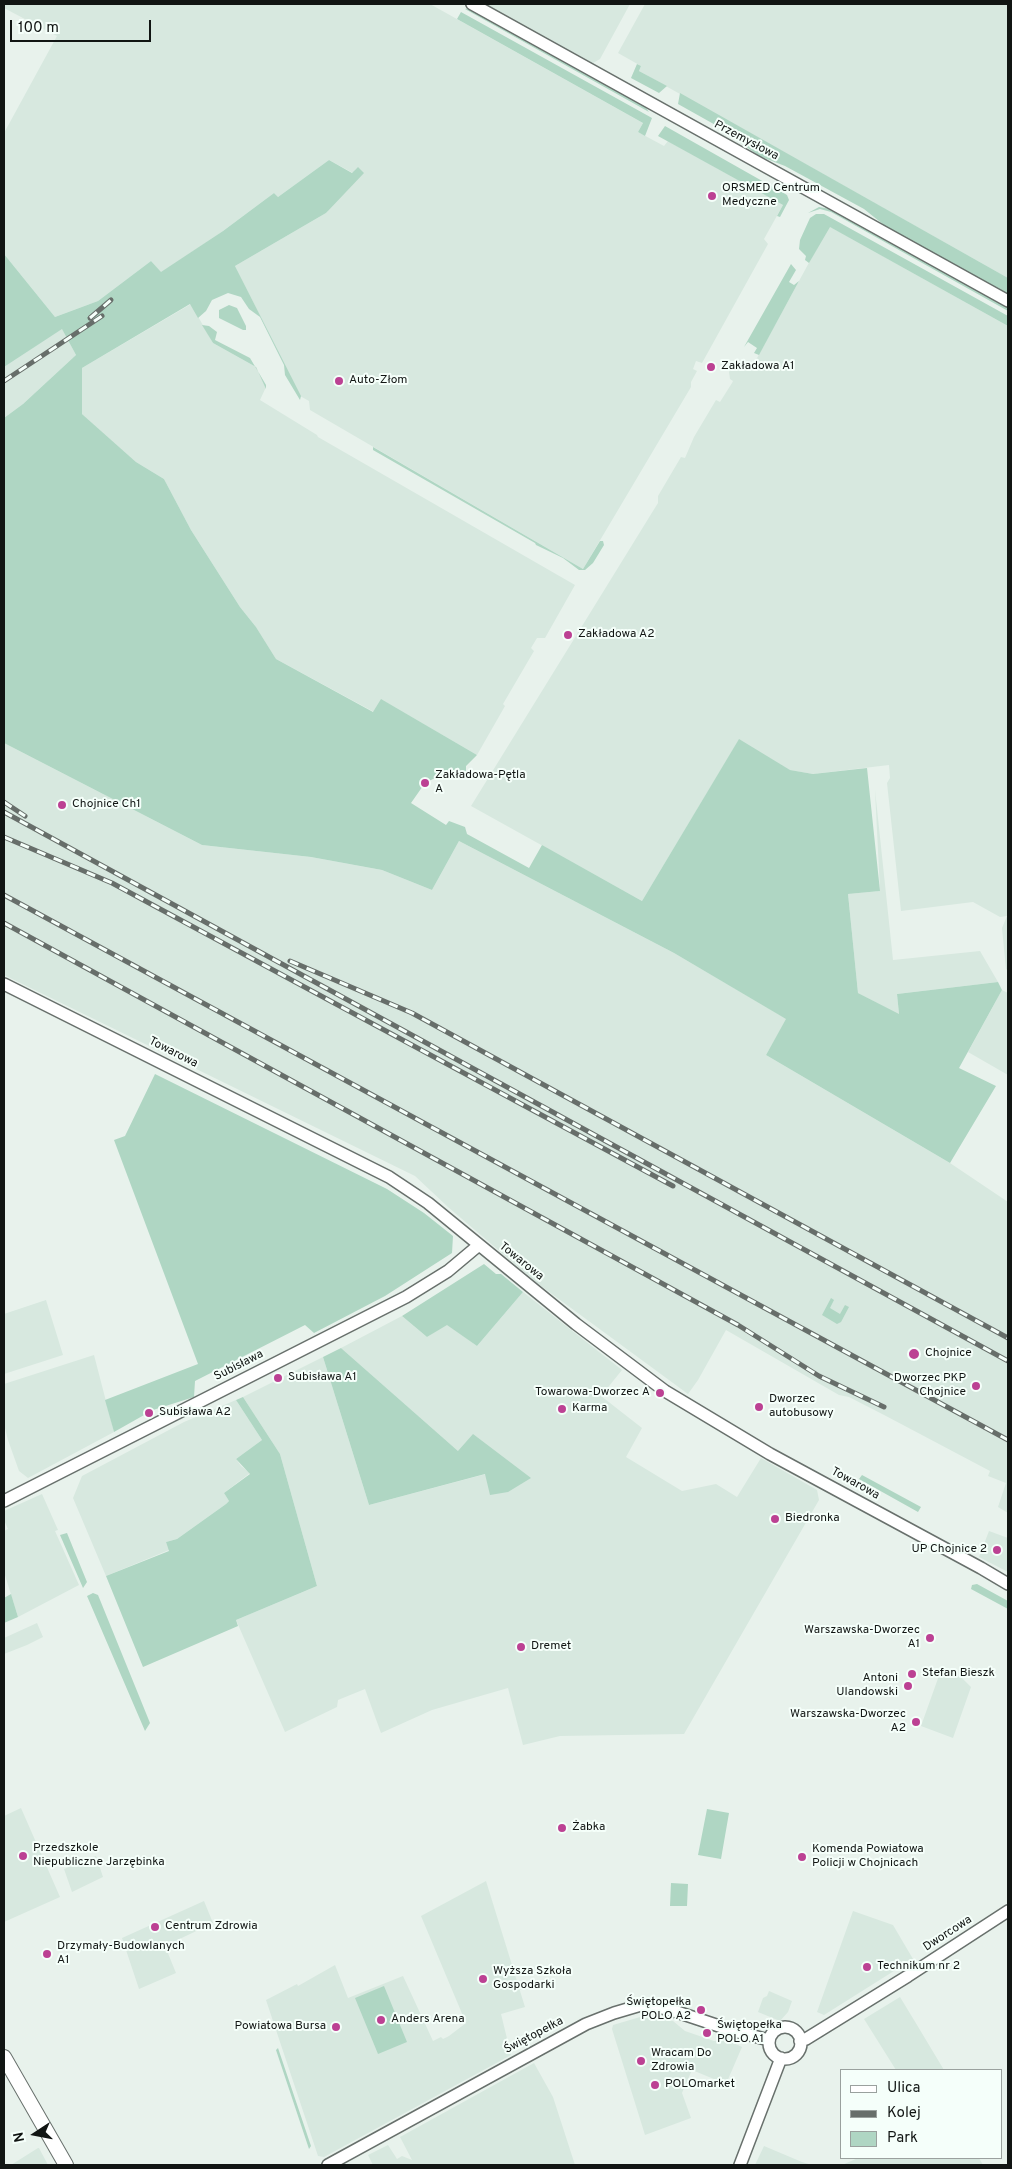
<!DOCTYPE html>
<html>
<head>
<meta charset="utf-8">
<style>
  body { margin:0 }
  #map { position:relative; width:1012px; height:2169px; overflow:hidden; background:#e8f2ec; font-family:Overpass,sans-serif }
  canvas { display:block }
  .frame { position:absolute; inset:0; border:5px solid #111513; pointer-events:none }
  .legend { position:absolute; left:840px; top:2069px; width:162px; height:90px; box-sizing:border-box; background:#f5fffa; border:1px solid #9aa19e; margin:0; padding:6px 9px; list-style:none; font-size:15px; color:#111513 }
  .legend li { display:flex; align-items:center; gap:10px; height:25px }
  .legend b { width:25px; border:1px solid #9aa19e }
  .north { position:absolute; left:10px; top:2109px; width:50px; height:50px; -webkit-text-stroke:4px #f5fffa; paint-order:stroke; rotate:259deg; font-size:14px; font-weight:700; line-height:20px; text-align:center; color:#111513 }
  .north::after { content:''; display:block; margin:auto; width:18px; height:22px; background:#111513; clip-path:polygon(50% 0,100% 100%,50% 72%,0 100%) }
  .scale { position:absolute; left:10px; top:20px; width:141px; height:22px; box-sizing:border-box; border:2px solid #111513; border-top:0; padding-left:6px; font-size:15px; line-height:18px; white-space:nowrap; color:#111513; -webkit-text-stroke:4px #f5fffa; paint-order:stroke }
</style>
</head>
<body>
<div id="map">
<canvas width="1012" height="2169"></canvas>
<div class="frame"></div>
<ul class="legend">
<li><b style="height:6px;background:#fff"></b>Ulica</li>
<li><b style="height:6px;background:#676e6a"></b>Kolej</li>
<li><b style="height:14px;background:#afd6c3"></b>Park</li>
</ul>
<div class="north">N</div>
<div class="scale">100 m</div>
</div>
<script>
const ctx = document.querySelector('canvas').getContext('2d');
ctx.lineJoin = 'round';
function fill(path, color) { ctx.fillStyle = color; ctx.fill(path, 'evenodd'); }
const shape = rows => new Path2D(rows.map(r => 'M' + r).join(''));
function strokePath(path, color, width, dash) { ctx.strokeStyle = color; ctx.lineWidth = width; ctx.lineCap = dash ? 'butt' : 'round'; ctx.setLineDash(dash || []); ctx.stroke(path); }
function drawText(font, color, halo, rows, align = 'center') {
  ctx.font = font + ' Overpass,sans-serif'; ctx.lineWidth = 4; ctx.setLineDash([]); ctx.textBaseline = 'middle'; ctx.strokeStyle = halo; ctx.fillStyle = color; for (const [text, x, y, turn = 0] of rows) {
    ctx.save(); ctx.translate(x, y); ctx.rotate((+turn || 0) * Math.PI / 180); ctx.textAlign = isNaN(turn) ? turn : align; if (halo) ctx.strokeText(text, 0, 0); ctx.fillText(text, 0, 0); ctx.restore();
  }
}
fill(shape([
  [4,4,430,4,643,123,638,132,664,146,668,141,783,205,764,239,768,244,763,253,702,363,696,361,693,369,697,371,691,382,691,387,583,569,310,410,309,401,300,396,235,266,326,213,358,167,353,173,329,160,278,197,274,193,223,231,161,273,151,261,98,301,55,317,4,254,4,133,57,36,4,8],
  [484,4,630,4,600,59,593,63],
  [645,4,1008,4,1008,278,639,71,641,66,618,53],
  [829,226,1008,326,1008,971,1006,969,1002,928,1007,916,1000,917,973,902,901,911,887,783,890,778,889,765,813,774,789,770,739,740,642,901,471,806,653,511,658,503,658,496,681,457,685,458,694,437,716,400,720,402,732,383,733,381,730,379,729,372,736,361,751,369],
  [191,304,213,343,256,367,266,387,260,400,317,435,318,437,575,585,545,638,537,638,531,648,534,651,503,704,505,706,477,755,382,700,374,712,276,659,256,627,240,607,191,530,164,479,136,462,82,414,82,368],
  [62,328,76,355,23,404,4,418,4,367],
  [4,743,202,845,311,857,382,870,432,890,459,841,674,953,787,1019,766,1055,950,1163,1008,1202,1008,1513,998,1507,1006,1483,988,1476,990,1471,886,1416,849,1397,839,1395,726,1330,698,1380,688,1394,537,1283,448,1207,415,1176,4,975],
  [875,790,893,960,980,951,998,982,897,994,899,1015,858,993,848,894,880,891],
  [1002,990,1008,993,1008,1075,968,1052],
  [523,1292,622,1370,601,1396,642,1428,626,1457,682,1491,716,1484,737,1497,761,1458,817,1490,819,1500,684,1734,560,1736,523,1745,508,1688,432,1710,381,1733,365,1689,338,1700,337,1707,285,1732,236,1620,317,1586,280,1454,243,1397,323,1357,369,1505,486,1474,508,1492,458,1451,341,1348,402,1316,427,1337,447,1324,477,1346],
  [46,1300,63,1355,4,1374,4,1314],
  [94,1355,114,1432,28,1478,19,1471,8,1440,4,1424,4,1384],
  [236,1400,262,1440,236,1459,241,1466,250,1473,224,1493,229,1501,226,1504,177,1539,166,1542,169,1550,106,1576,73,1498,82,1476,184,1422],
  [42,1494,58,1530,55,1531,79,1585,18,1617,4,1572,4,1531,8,1529,4,1520,4,1511],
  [989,1531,1008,1538,1008,1572,979,1557],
  [37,1623,43,1637,27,1645,4,1654,4,1638],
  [941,1670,962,1678,971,1687,953,1738,921,1726],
  [21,1808,60,1897,4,1922,4,1816],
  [96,1856,103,1877,72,1892,64,1869],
  [486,1881,525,2007,501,2014,511,2055,324,2157,318,2156,266,2000,297,1984,298,1986,335,1965,348,1998,403,1976,433,2041,441,2037,443,2039,449,2036,466,2023,421,1916],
  [204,1901,213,1923,165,1946,176,1973,139,1989,122,1938],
  [853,1911,893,1925,913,1959,824,2015,817,2012],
  [769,1991,792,2001,788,2012,780,2021,758,2012,763,1998,767,1996],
  [900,1997,914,2020,944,2070,896,2070,864,2019],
  [647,2015,673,2021,685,2031,714,2041,727,2040,742,2047,726,2084,692,2070,682,2093,691,2118,645,2135,612,2029,613,2025],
  [534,2063,553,2097,575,2165,373,2165,368,2155,388,2145,397,2159,402,2156,412,2160,400,2137],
  [764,2146,802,2162,812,2165,755,2165],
  [39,2148,48,2165,11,2165,38,2148],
  [858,2158,979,2158,983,2165,842,2165]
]), '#d7e8df');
fill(shape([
  [469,8,644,105,649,112,465,9],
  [461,12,652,118,645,136,638,132,643,123,457,19],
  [637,64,641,66,639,71,667,86,659,93,631,78],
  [680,93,1008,278,1008,295,889,229,864,209,785,166,759,156,734,138,735,136,678,104],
  [665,126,787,195,789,200,780,217,777,216,783,205,658,136],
  [329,160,352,173,358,167,364,173,326,213,235,266,301,396,300,400,285,375,284,365,260,317,249,309,241,297,228,293,212,300,206,311,198,318,190,304,82,368,82,414,136,462,164,479,191,530,240,607,256,627,276,659,373,712,381,699,477,755,466,766,466,771,463,775,435,778,425,783,411,803,446,825,449,821,465,827,467,834,529,868,542,845,642,901,739,739,790,770,813,774,867,768,880,891,848,894,858,993,899,1014,897,994,998,982,1002,990,959,1068,996,1086,950,1163,766,1055,786,1019,674,953,459,841,432,890,382,870,311,857,202,845,4,743,4,418,23,404,76,355,62,329,4,367,4,254,55,317,98,301,151,261,161,272,223,231,274,193,278,197],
  [819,207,831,209,1008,308,1008,311,831,212,820,209,808,213],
  [824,214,1008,316,1008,326,830,227,809,263,805,260,806,256,799,249,800,240,810,218,816,214],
  [791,264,796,270,789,282,794,285,799,281,759,355,754,353,757,348,748,342,744,347],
  [229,305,237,308,246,326,246,330,243,330,219,318,219,310],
  [202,325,209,326,217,332,215,340,250,358,266,385,266,389,256,367,213,343],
  [373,447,583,569,600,541,603,541,604,545,593,563,585,570,579,570,563,558,536,545,535,543,373,450],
  [155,1074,387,1189,424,1213,453,1236,452,1253,385,1296,314,1333,305,1325,195,1381,194,1397,153,1410,114,1432,105,1400,198,1364,114,1140,125,1136],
  [484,1264,496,1274,501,1274,523,1292,477,1346,447,1325,427,1337,402,1316],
  [831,1298,834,1300,830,1308,840,1314,845,1305,849,1307,841,1322,837,1324,822,1315],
  [341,1348,458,1451,473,1434,531,1478,508,1492,490,1495,485,1474,369,1505,323,1357],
  [243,1397,280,1454,317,1586,236,1620,238,1626,143,1667,106,1576,169,1551,166,1542,177,1539,226,1504,229,1501,224,1493,250,1474,236,1459,262,1440,236,1400],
  [862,1475,921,1507,918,1512,859,1479],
  [67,1533,87,1582,83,1588,60,1535],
  [977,1584,1008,1601,1008,1609,971,1589,972,1585],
  [93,1593,98,1595,150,1723,145,1731,87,1596],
  [11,1594,18,1617,4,1623,4,1598],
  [707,1809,729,1813,721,1859,698,1855],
  [671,1883,688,1884,687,1906,670,1906],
  [384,1986,407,2042,378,2054,355,1998],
  [278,2048,311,2146,309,2149,276,2050]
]), '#afd6c3');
const minor = shape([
  [472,4,1008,301],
  [4,984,389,1177,428,1203,576,1324,665,1391,770,1454,981,1568,1008,1584],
  [4,1501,406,1297,448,1271,479,1245],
  '769 2043a16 16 0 1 1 32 0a16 16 0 1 1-32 0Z',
  [800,2041,806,2039,908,1976,1008,1911],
  [328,2165,586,2024,614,2013,641,2005,651,2005,677,2012,734,2031,769,2040],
  [740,2165,781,2058]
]);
const major = shape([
  [4,2057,66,2165]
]);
strokePath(minor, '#68706c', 14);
strokePath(major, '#68706c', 16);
strokePath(minor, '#fff', 11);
strokePath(major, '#fff', 14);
const rail = shape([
  [90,318,111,300],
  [4,381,102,316],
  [4,802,25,816],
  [4,812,1008,1361],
  [4,837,112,883,673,1186],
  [4,895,1008,1440],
  [4,923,738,1325,819,1376,884,1407],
  [290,961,412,1013,1008,1338]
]);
strokePath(rail, '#676e6a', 5);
strokePath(rail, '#f5fffa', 3, [9]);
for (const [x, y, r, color] of [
  [712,196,5,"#bc4193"],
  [711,367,5,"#bc4193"],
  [339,381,5,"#bc4193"],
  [568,635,5,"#bc4193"],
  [425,783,5,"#bc4193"],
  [62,805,5,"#bc4193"],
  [914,1354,6,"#bc4193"],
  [278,1378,5,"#bc4193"],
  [976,1386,5,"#bc4193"],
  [660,1393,5,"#bc4193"],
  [759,1407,5,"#bc4193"],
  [562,1409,5,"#bc4193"],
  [149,1413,5,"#bc4193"],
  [775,1519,5,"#bc4193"],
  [997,1550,5,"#bc4193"],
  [930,1638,5,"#bc4193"],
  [521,1647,5,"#bc4193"],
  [912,1674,5,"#bc4193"],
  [908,1686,5,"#bc4193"],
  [916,1722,5,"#bc4193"],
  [562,1828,5,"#bc4193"],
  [23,1856,5,"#bc4193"],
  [802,1857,5,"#bc4193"],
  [155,1927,5,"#bc4193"],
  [47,1954,5,"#bc4193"],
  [867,1967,5,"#bc4193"],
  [483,1979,5,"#bc4193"],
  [701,2010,5,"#bc4193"],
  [381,2020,5,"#bc4193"],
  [336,2027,5,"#bc4193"],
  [707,2033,5,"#bc4193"],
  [641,2061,5,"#bc4193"],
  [655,2085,5,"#bc4193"]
]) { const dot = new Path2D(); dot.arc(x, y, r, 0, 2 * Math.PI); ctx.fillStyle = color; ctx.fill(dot); strokePath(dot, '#f5fffa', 2); }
drawText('12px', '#111513', '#f5fffa', [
  ["Przemysłowa",746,141,28],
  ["Towarowa",173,1053,27],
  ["Towarowa",521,1262,39],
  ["Subisława",239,1366,-27],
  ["Towarowa",855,1484,29],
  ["Dworcowa",948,1934,-33],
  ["Świętopełka",534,2036,-28]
]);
drawText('12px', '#111513', '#f5fffa', [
  ["ORSMED Centrum",722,189],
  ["Medyczne",722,203],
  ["Zakładowa A1",721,367],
  ["Auto-Złom",349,381],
  ["Zakładowa A2",578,635],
  ["Zakładowa-Pętla",435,776],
  ["A",435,790],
  ["Chojnice Ch1",72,805],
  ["Chojnice",925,1354],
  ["Subisława A1",288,1378],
  ["Dworzec PKP",966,1379,"right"],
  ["Chojnice",966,1393,"right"],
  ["Towarowa-Dworzec A",650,1393,"right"],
  ["Dworzec",769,1400],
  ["autobusowy",769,1414],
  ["Karma",572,1409],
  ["Subisława A2",159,1413],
  ["Biedronka",785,1519],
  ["UP Chojnice 2",987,1550,"right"],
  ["Warszawska-Dworzec",920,1631,"right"],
  ["A1",920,1645,"right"],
  ["Dremet",531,1647],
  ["Stefan Bieszk",922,1674],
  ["Antoni",898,1679,"right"],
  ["Ulandowski",898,1693,"right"],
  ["Warszawska-Dworzec",906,1715,"right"],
  ["A2",906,1729,"right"],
  ["Żabka",572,1828],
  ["Przedszkole",33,1849],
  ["Niepubliczne Jarzębinka",33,1863],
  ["Komenda Powiatowa",812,1850],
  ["Policji w Chojnicach",812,1864],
  ["Centrum Zdrowia",165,1927],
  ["Drzymały-Budowlanych",57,1947],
  ["A1",57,1961],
  ["Technikum nr 2",877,1967],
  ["Wyższa Szkoła",493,1972],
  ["Gospodarki",493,1986],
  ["Świętopełka",691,2003,"right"],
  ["POLO A2",691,2017,"right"],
  ["Anders Arena",391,2020],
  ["Świętopełka",717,2026],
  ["POLO A1",717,2040],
  ["Powiatowa Bursa",326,2027,"right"],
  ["Wracam Do",651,2054],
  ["Zdrowia",651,2068],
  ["POLOmarket",665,2085]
], 'left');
</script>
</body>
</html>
